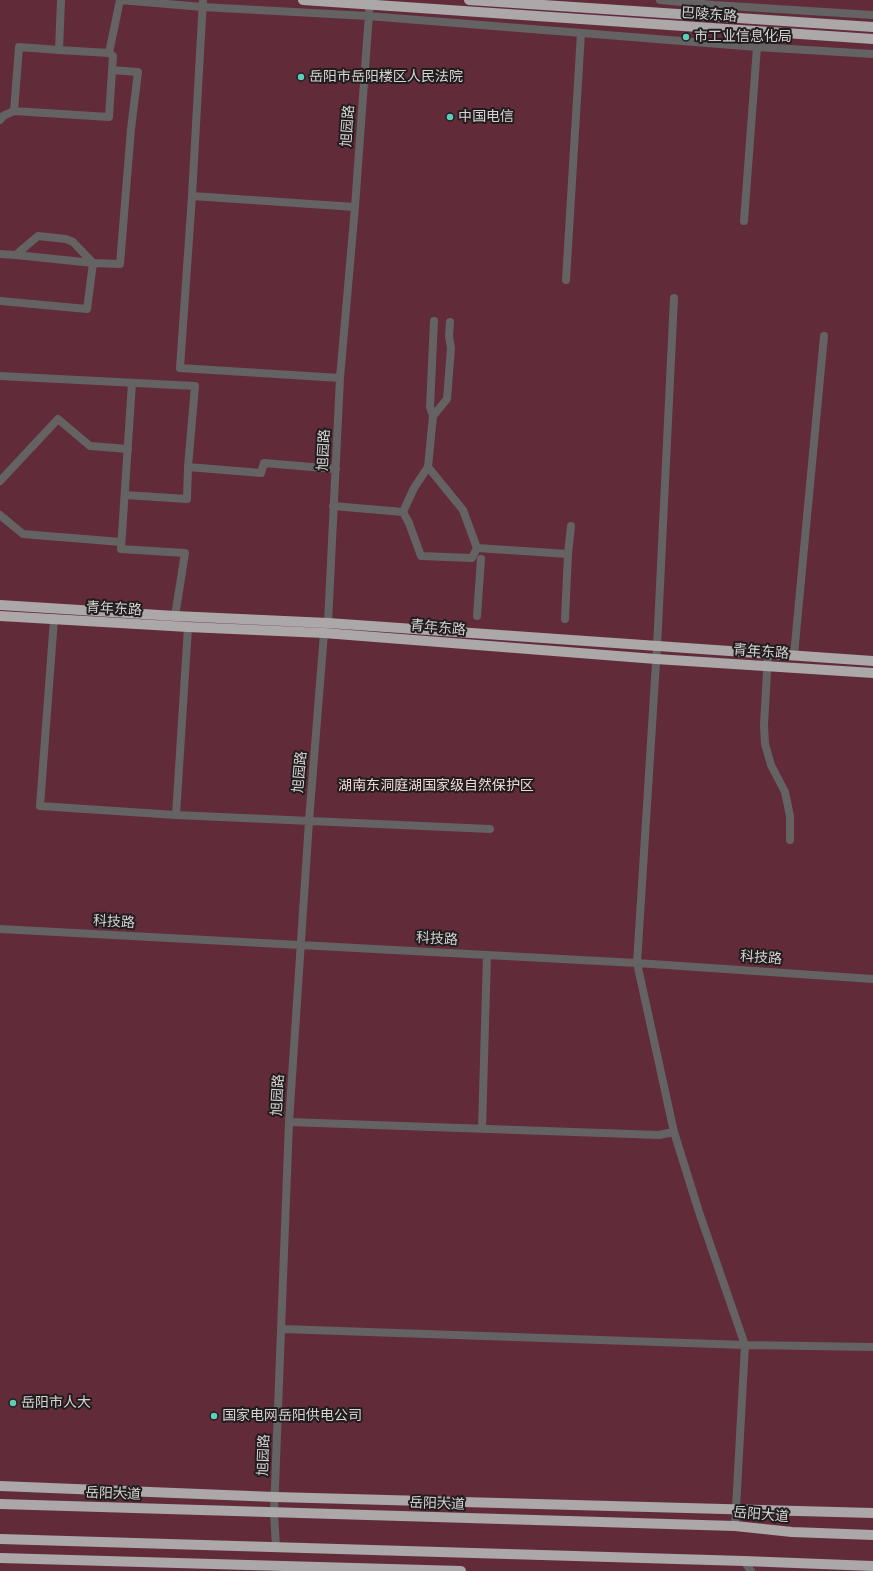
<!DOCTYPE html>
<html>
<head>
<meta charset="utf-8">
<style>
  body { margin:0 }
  canvas { display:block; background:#211d1e }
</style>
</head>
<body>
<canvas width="873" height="1571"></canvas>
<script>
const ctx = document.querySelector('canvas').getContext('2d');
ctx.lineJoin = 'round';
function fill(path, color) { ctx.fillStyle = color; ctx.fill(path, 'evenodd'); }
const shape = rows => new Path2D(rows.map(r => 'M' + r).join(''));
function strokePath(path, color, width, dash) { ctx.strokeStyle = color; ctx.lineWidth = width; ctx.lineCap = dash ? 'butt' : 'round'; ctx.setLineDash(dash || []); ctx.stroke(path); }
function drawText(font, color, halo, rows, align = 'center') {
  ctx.font = font + ' "IBM Plex Sans","Noto Sans SC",sans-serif'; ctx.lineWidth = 4; ctx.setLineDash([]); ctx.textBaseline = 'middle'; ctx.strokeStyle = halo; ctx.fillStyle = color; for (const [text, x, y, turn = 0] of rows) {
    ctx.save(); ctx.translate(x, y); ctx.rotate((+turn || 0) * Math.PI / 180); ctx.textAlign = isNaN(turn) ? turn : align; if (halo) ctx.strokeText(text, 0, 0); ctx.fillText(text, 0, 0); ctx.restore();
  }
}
fill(shape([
  [0,0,873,0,873,1571,0,1571]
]), '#612b3a');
strokePath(shape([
  [61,0,59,50,19,47,14,111,109,117,113,56,109,53,120,0],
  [120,0,203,7,368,16,757,47,873,54],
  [203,0,192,196,180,368,340,378],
  [660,0,714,5,873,15],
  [59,50,109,53],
  [0,120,3,116,14,111],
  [192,196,355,207],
  [744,221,757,47],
  [0,254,16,255,25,247,38,236,66,239,73,242,93,263,87,309,0,301],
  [16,255,93,263,120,264,131,129,138,72,112,70],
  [566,280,581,33],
  [674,298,657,647,637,963,674,1132,699,1212,745,1345,735,1526],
  [0,376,195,386,188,467,261,473,264,463,336,469],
  [132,383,121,549,185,553,175,616],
  [433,416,447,399,451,348,449,336,450,322],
  [0,481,58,419,90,446,128,449],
  [125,495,187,499,188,467],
  [333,506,403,512,414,488,428,467,433,416,430,407,434,321],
  [403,512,409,523,421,556,472,558,477,548,463,510,428,467],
  [0,515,23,534,121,542],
  [477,548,568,554,565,619],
  [568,554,571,526],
  [477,616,481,559],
  [54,619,40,806,176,815,490,829],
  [768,654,764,725,765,744,771,765,785,792,790,816,790,840],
  [794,655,824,336],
  [176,815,188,627],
  [0,929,637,963,873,979],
  [289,1122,659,1135,674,1132],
  [482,1129,487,955],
  [282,1329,745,1345,873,1347],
  [276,1547,274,1513,289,1122,309,821,324,633,328,623,340,378,355,207,370,0],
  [744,1561,751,1571]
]), '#646263', 8);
strokePath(shape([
  [303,0,873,39],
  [469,0,873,27],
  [0,605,175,616,328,623,873,661],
  [0,616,188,627,324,633,656,659,873,673],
  [0,1486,275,1497,873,1513],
  [0,1504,735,1526,792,1532,873,1535],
  [0,1539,744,1561,873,1566],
  [0,1558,461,1571]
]), '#aca7a8', 10);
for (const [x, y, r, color] of [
  [686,37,4,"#5cceba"],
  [301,77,4,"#5cceba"],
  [450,117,4,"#5cceba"],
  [13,1403,4,"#5cceba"],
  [214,1416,4,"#5cceba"]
]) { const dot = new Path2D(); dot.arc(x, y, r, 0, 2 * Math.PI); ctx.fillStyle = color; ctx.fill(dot); strokePath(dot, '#211d1e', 1.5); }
drawText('14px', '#d6d3d4', '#211d1e', [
  ["巴陵东路",709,15,4],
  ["旭园路",348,126,-86],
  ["旭园路",324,450,-87],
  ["青年东路",114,609,3],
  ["青年东路",438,628,5],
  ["青年东路",761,652,4],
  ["旭园路",300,772,-85],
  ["科技路",114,922,3],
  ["科技路",437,939,3],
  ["科技路",761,958,4],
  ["旭园路",278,1095,-87],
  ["旭园路",264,1455,-88],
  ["岳阳大道",113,1494,2],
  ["岳阳大道",437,1504,2],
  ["岳阳大道",761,1515,5]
]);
drawText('14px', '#d6d3d4', '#211d1e', [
  ["市工业信息化局",694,37],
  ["岳阳市岳阳楼区人民法院",309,77],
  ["中国电信",458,117],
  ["岳阳市人大",21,1403],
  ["国家电网岳阳供电公司",222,1416]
], 'left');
drawText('14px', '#f2d8dd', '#211d1e', [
  ["湖南东洞庭湖国家级自然保护区",436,786]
]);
</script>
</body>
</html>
